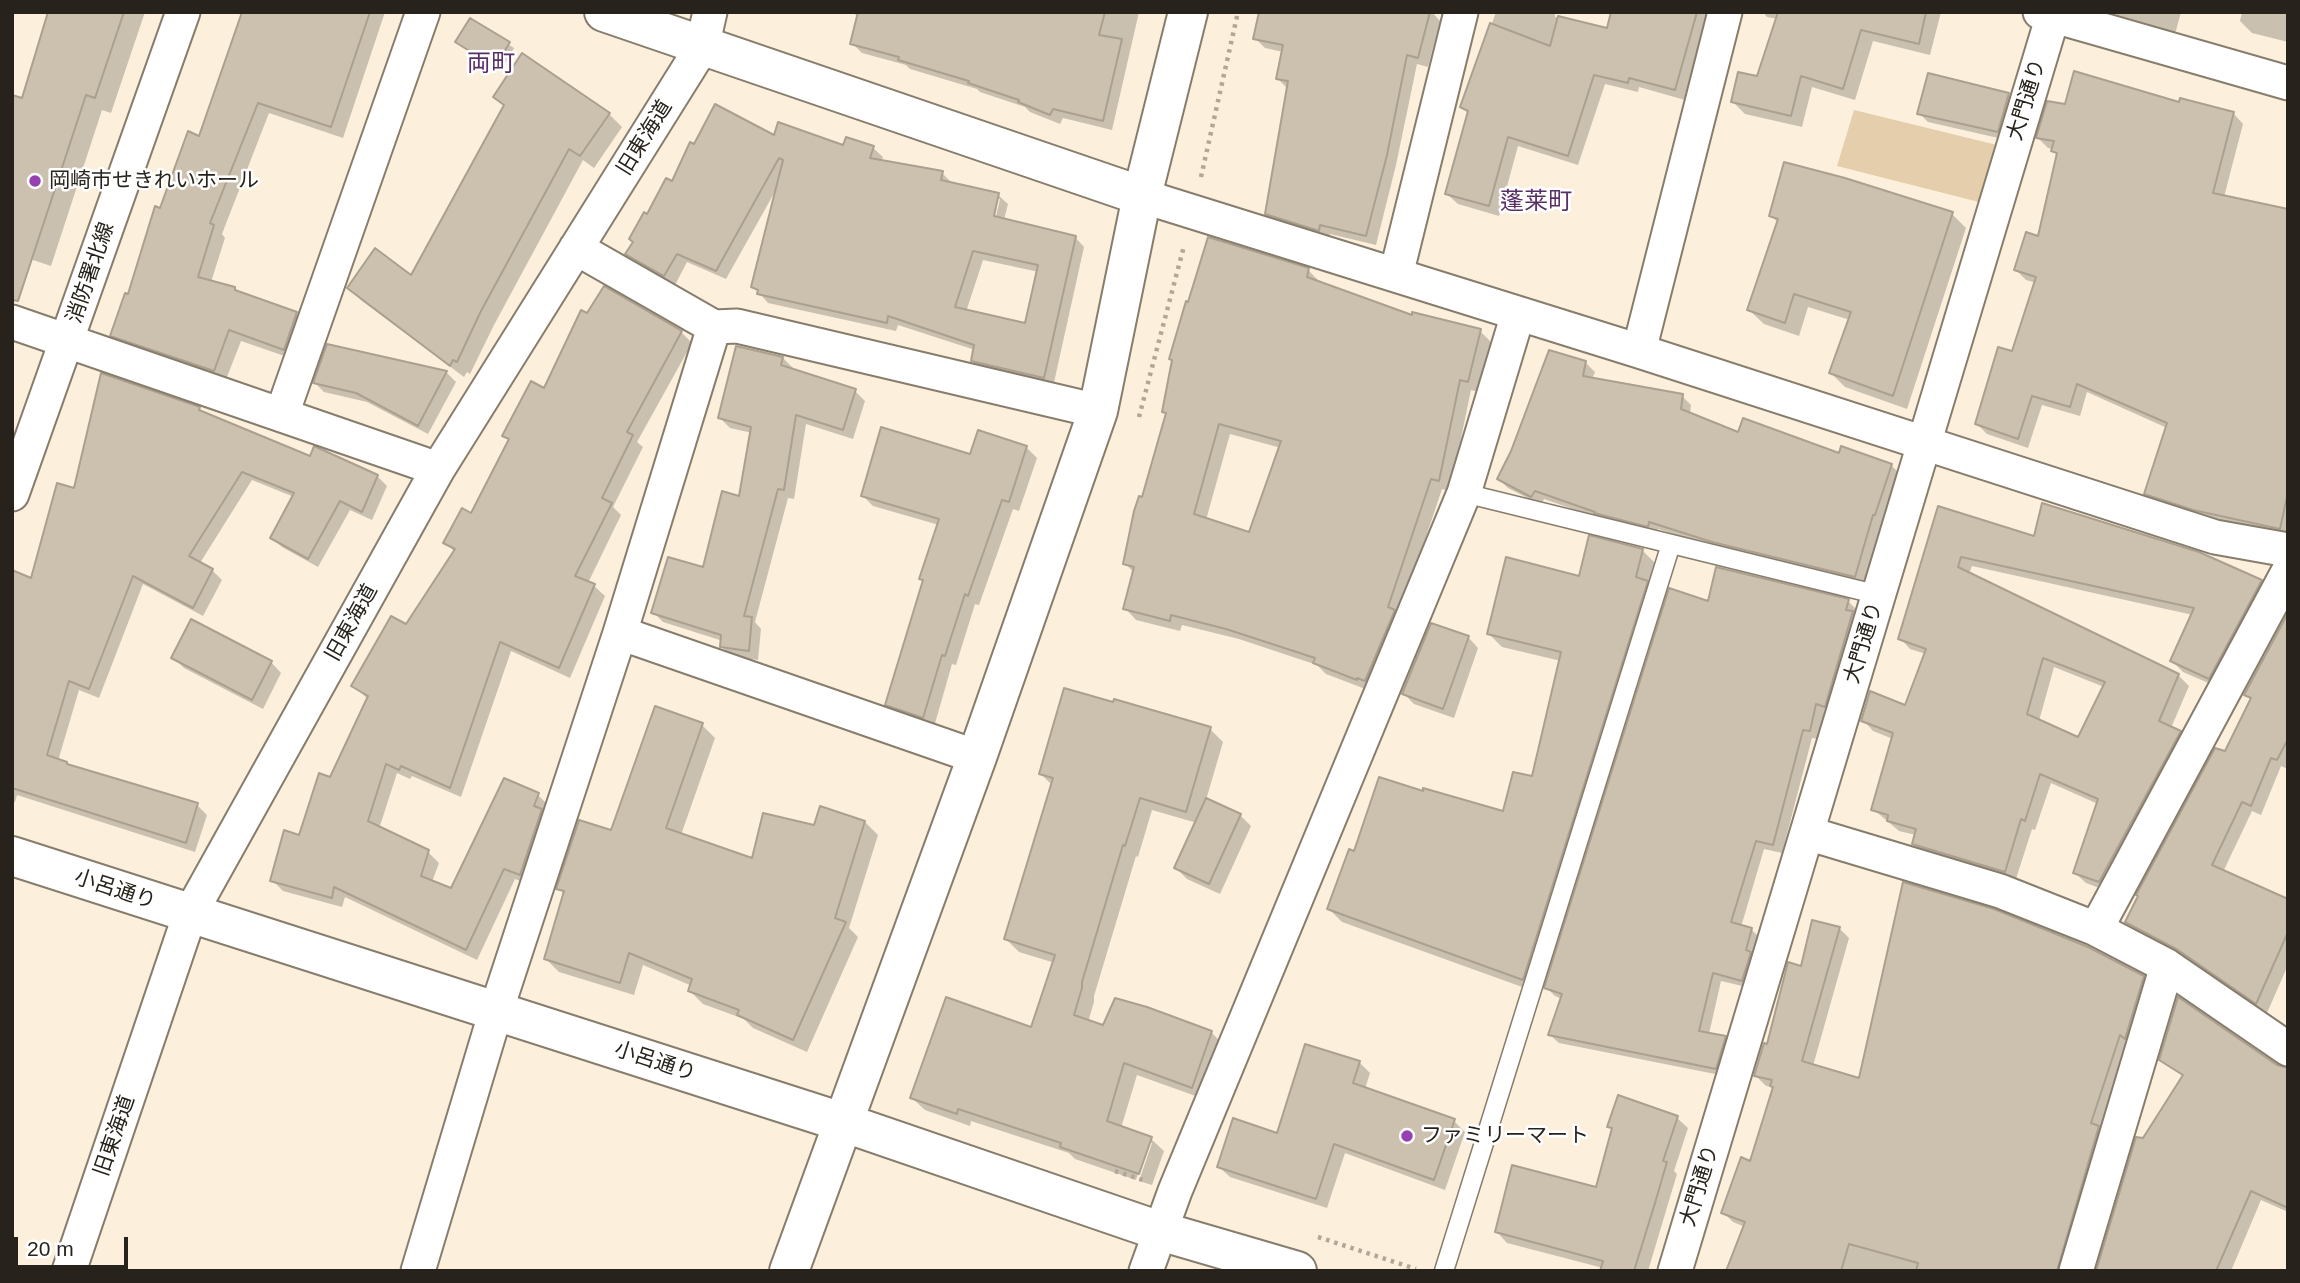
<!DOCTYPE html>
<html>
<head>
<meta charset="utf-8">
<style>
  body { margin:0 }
  #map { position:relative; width:2300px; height:1283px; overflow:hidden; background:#fcf0dd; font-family:Helvetica,sans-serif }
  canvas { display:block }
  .frame { position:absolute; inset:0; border:14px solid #27231c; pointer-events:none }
  .scale { position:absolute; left:14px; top:1237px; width:114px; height:32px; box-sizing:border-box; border:4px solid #27231c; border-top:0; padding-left:9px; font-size:21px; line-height:24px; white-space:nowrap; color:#27231c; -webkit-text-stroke:5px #fff; paint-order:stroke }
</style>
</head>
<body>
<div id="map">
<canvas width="2300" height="1283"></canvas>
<div class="frame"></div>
<div class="scale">20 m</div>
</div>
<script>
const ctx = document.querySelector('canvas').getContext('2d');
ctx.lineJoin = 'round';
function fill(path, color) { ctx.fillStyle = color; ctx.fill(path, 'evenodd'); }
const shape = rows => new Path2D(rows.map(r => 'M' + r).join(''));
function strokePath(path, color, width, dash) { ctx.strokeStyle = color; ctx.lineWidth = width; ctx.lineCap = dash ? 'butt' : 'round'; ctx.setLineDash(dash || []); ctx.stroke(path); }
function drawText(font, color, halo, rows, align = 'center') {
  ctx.font = font + ' Helvetica,"Noto Sans JP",sans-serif'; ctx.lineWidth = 5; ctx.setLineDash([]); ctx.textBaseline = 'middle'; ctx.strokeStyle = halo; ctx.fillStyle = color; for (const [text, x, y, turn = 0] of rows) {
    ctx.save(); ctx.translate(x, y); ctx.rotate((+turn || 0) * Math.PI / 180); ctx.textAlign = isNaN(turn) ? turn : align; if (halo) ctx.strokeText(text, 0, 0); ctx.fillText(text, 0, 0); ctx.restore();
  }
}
fill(shape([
  [1854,110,1997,145,1979,202,1837,166]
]), '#e4ceab');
fill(shape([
  [50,12,145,12,111,113,102,110,51,266,12,253,23,100],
  [242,12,385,12,343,138,269,113,222,234,225,238,211,282,235,289,239,293,296,314,308,325,296,360,241,341,225,382,124,347,112,335,129,296,161,210,200,138],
  [849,12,1139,12,1112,130,1063,118,1060,124,1030,112,1025,107,980,92,977,89,910,69,906,65,862,53,852,43,859,16],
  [1262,12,1432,12,1440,21,1428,67,1417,64,1396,165,1376,245,1330,234,1329,240,1277,223,1267,214,1288,89,1278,79,1283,52,1265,48,1255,38],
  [1496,12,1555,12,1555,17,1608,30,1613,12,1710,12,1685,100,1639,87,1638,92,1605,84,1578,165,1518,146,1499,216,1458,204,1447,194,1469,114,1462,107],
  [1763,12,1941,12,1930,55,1873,41,1855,100,1812,87,1802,127,1745,114,1733,102,1758,78,1778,19,1767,17],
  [2098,12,2181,12,2174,38],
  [2242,12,2288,12,2288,42,2252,33,2240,21],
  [471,20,514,48,501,71,458,42],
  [1929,75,2009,95,2018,104,2007,140,1928,122,1919,113],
  [495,97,609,114,622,127,594,168,583,160,494,325,470,374,467,372,464,377,362,301,349,288,411,277,505,107],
  [2181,101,2234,114,2243,124,2224,197,2288,211,2288,537,2205,519,2156,503,2146,493,2167,428,2087,392,2080,416,2042,405,2028,448,1987,434,1977,424,2013,353,2036,283,2026,280,2016,270,2039,238,2058,156,2053,151,2053,149,2048,148,2038,138,2066,106,2180,105],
  [775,137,844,148,873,148,883,157,881,162,942,173,952,183,998,195,1008,204,1004,220,1075,237,1084,247,1053,387,983,370,973,361,975,350,898,325,896,331,768,303,753,286,777,188,726,279,687,262,675,285,637,263,627,254,648,216,673,184],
  [996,199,1000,199,994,225,990,224],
  [983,260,1039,272,1026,325,966,312],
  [1952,214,1966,228,1907,409,1845,387,1831,373,1850,320,1808,307,1799,336,1764,324,1749,310,1778,223,1771,215],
  [1308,270,1319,281,1319,283,1413,317,1480,331,1491,342,1479,392,1471,390,1450,491,1442,489,1399,617,1368,690,1326,674,1317,665,1239,639,1182,625,1180,631,1136,620,1125,608,1134,573,1125,563,1167,415,1164,411,1173,361],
  [1230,434,1281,448,1250,534,1206,520],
  [681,332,692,343,637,442,643,447,613,507,621,515,588,583,594,586,605,596,570,678,511,651,461,797,412,776,410,779,397,773,379,829,428,852,439,863,432,882,452,890,505,780,538,795,549,806,531,885,515,879,477,960,345,897,342,907,283,891,272,880,300,837,331,779,368,699,353,686,406,626,455,552,445,542,472,516,510,441,505,435,545,391],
  [328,346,447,373,456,382,428,434,367,402,324,392,315,383],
  [783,358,793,368,792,370,855,391,865,401,853,439,806,424,794,499,788,498,755,622,761,629,758,660,732,657,722,647,723,641,663,622,653,612,704,570,741,498,752,433,730,428,720,418],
  [1586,363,1595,372,1592,379,1682,396,1691,405,1690,414,1739,434,1891,465,1900,474,1884,523,1882,522,1864,585,1723,551,1658,529,1657,534,1602,519,1544,499,1541,505,1508,488,1499,479],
  [199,409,205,415,311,458,377,476,387,486,372,520,350,510,318,567,282,547,272,538,294,497,252,480,200,563,212,570,222,580,203,616,143,584,99,698,79,690,58,761,70,767,197,805,207,815,195,852,17,795,15,802,12,801,12,579,32,580,75,490],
  [1026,447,1037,458,1019,511,1013,509,979,605,975,604,956,665,952,664,934,727,897,715,887,704,924,581,921,578,939,525,873,506,863,496,972,456],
  [1939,508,2035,538,2261,581,2272,592,2220,688,2183,672,2172,661,2193,615,1972,566,1969,574,2178,675,2189,686,2171,728,2180,732,2190,743,2110,892,2086,883,2075,873,2098,804,2051,783,2035,830,2032,829,2015,882,1925,855,1914,844,1916,835,1899,831,1873,809,1893,739,1873,731,1863,720,1906,707,1926,654,1910,649,1900,638],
  [2054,667,2104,687,2078,739,2039,721],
  [1642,550,1655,563,1650,586,1536,992,1342,922,1329,909,1356,854,1424,793,1505,814,1533,779,1561,661,1502,647,1489,634,1580,578],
  [1848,601,1857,610,1855,615,1861,622,1834,714,1825,711,1819,739,1812,738,1782,853,1764,849,1741,927,1751,929,1760,938,1751,988,1721,981,1709,1034,1725,1037,1734,1046,1725,1076,1559,1043,1550,1035,1562,999,1555,996,1546,987,1709,604],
  [1468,637,1478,648,1454,718,1414,704,1404,694],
  [173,657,271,662,281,673,263,709,184,668],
  [2288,661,2288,769,2281,766,2261,815,2252,811,2223,872,2288,901,2288,965,2267,1013,2190,960,2137,932,2127,922,2226,753,2252,700,2246,694],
  [702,725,715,738,681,835,754,860,815,828,865,822,878,835,849,928,858,937,807,1052,753,1028,744,1019,703,1004,690,991,692,986,643,965,634,995,559,972,546,959,565,895,558,888,612,832],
  [1210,729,1223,742,1206,800,1240,815,1251,826,1220,894,1187,879,1176,868,1197,823,1152,810,1138,857,1136,856,1094,996,1094,1002,1088,1022,1103,1028,1211,1032,1224,1045,1204,1099,1137,1075,1121,1128,1151,1139,1164,1151,1152,1185,1139,1181,1152,1143,1148,1143,1136,1180,1075,1159,1069,1153,971,1121,970,1126,925,1110,912,1098,1032,1029,1055,963,1019,952,1006,939,1053,786,1041,774],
  [1839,928,1849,938,1813,1066,1860,1080,2143,977,2153,987,2070,1271,1728,1271,1745,1227,1733,1222,1723,1212,1752,1163,1775,1087,1766,1086,1756,1076,1803,969],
  [2161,1059,2276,1066,2288,1070,2288,1212,2261,1200,2231,1271,2098,1271,2143,1140,2184,1077,2172,1069],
  [1359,1062,1370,1073,1365,1089,1454,1121,1465,1132,1445,1190,1345,1153,1327,1208,1230,1177,1219,1167,1278,1135],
  [1677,1118,1688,1128,1674,1171,1677,1174,1648,1271,1602,1271,1603,1268,1507,1243,1497,1232,1597,1189,1613,1130,1609,1126]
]), '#0003');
const building = shape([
  [48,12,124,12,95,98,86,95,18,301,12,300,12,95,22,98,48,12],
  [242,12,370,12,331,127,258,103,210,223,214,225,198,277,235,287,235,290,297,312,284,350,229,330,214,371,110,336,125,293,128,294,155,206,160,208,188,131,199,136,242,12],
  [858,12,1105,12,1099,35,1122,39,1103,121,1053,109,1050,115,1018,102,1019,100,968,83,969,81,898,60,899,57,850,44,858,12],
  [1259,12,1430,12,1418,58,1407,55,1387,155,1366,236,1320,225,1319,231,1265,214,1288,81,1276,79,1283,45,1253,39,1259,12],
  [1611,12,1697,12,1675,90,1629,78,1628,83,1594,75,1568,156,1508,137,1489,206,1445,194,1468,111,1460,107,1490,23,1550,46,1558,16,1607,28,1611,12],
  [1778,12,1926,12,1919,44,1861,30,1843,89,1801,76,1791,116,1731,102,1738,72,1757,76,1778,12],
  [470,18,510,42,495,67,455,42,470,18],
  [522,53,610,113,580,156,569,149,481,311,457,362,453,360,450,366,347,288,375,248,411,275,504,105,493,97,522,53],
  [2074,71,2179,102,2180,98,2234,112,2213,193,2288,209,2288,492,2280,529,2193,510,2144,494,2167,423,2077,384,2070,407,2032,396,2018,439,1975,424,1998,347,2012,351,2036,277,2014,270,2026,232,2038,236,2057,153,2051,151,2054,141,2036,138,2047,101,2065,104,2074,71],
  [1928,73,2009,93,1998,132,1917,114,1928,73],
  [715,104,774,135,778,122,843,145,846,137,874,146,870,158,943,171,941,180,999,193,994,216,1076,236,1044,378,971,361,974,345,888,316,887,323,757,294,758,290,751,287,783,160,779,158,716,271,677,254,664,276,625,254,633,242,629,239,644,212,647,214,666,178,672,181,690,142,694,144,715,104],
  [973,251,1038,265,1025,323,955,307,973,251],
  [1784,162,1845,178,1953,212,1893,396,1829,373,1851,312,1794,294,1785,323,1747,310,1778,219,1769,216,1784,162],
  [1208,237,1309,268,1307,277,1412,315,1412,312,1481,329,1468,382,1460,380,1439,481,1431,479,1388,607,1395,610,1365,681,1357,678,1357,680,1313,663,1315,658,1226,629,1171,615,1170,621,1123,609,1134,567,1123,564,1134,511,1139,496,1142,497,1166,413,1162,412,1172,360,1169,359,1186,301,1188,302,1208,237],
  [1219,424,1281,441,1249,532,1194,514,1219,424],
  [604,286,682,331,627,432,633,435,602,498,612,503,575,576,595,584,559,668,500,642,450,788,401,766,399,770,386,764,368,821,429,850,421,876,451,888,504,778,539,793,534,806,542,809,520,875,504,869,466,950,334,887,332,898,270,881,284,830,299,835,319,773,330,777,368,696,351,686,391,616,406,624,455,549,443,543,462,508,471,513,509,439,502,436,531,381,544,388,581,310,587,313,604,286],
  [327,344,447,371,418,426,356,393,313,383,327,344],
  [736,346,783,357,781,365,856,389,843,430,796,415,784,490,778,489,744,616,752,617,749,651,720,647,721,635,651,613,668,557,703,567,722,491,739,496,751,427,718,418,736,346],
  [1549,350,1586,361,1583,376,1683,394,1681,409,1738,432,1743,418,1839,453,1841,446,1892,464,1875,515,1873,515,1855,577,1712,542,1649,522,1648,527,1594,513,1595,512,1535,491,1531,497,1497,479,1511,451,1549,350],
  [101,373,200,407,199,410,310,456,314,446,378,475,362,512,340,501,308,559,270,538,294,493,242,472,189,556,213,569,193,608,133,576,89,689,69,681,47,755,67,762,67,764,198,803,186,843,12,788,12,570,31,578,57,483,74,488,101,373],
  [881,427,970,454,978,430,1027,446,1009,502,1002,500,968,596,965,594,945,656,942,655,923,718,885,705,923,580,919,579,939,519,861,496,881,427],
  [2042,503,2199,552,2262,580,2209,679,2170,661,2194,608,1961,557,1958,567,2179,674,2159,721,2181,731,2099,882,2073,873,2098,799,2040,774,2025,821,2021,819,2005,872,1912,844,1916,829,1887,821,1888,815,1871,810,1893,733,1861,721,1870,691,1905,705,1926,649,1898,639,1938,506,2034,536,2042,503],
  [2043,658,2105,682,2078,737,2027,714,2043,658],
  [1589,535,1643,549,1636,577,1648,581,1523,980,1327,909,1349,849,1354,851,1379,777,1423,791,1423,788,1503,811,1513,772,1532,776,1561,652,1487,634,1506,557,1579,576,1589,535],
  [1716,567,1849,599,1846,610,1853,611,1825,707,1816,704,1810,731,1803,730,1773,845,1756,841,1731,922,1752,928,1746,950,1751,952,1742,981,1713,973,1699,1031,1726,1036,1716,1069,1548,1035,1562,994,1544,988,1669,588,1708,601,1716,567],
  [2288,613,2288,739,2277,760,2271,758,2251,806,2242,802,2212,865,2288,899,2288,932,2256,1004,2178,950,2125,922,2138,896,2136,895,2215,748,2225,751,2251,698,2244,695,2288,613],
  [191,619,272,661,252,700,171,658,191,619],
  [1431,623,1469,636,1443,709,1402,694,1431,623],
  [1064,688,1113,702,1114,699,1211,727,1186,812,1140,798,1125,846,1123,845,1082,982,1082,988,1074,1015,1103,1025,1115,998,1147,1007,1212,1031,1192,1088,1124,1063,1107,1121,1152,1137,1139,1174,1060,1147,1061,1143,958,1109,957,1114,910,1098,946,997,1031,1027,1055,955,1004,939,1053,778,1039,774,1064,688],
  [655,706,703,723,666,828,752,858,763,813,814,825,820,806,865,821,835,918,846,922,793,1040,737,1015,739,1010,688,991,692,979,629,953,620,983,544,959,564,891,556,889,579,820,611,830,655,706],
  [1206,798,1241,814,1209,884,1174,868,1206,798],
  [1903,882,1994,909,2088,947,2144,976,2125,1039,2120,1035,2091,1123,2099,1126,2057,1271,1916,1271,1918,1263,1849,1244,1841,1271,1726,1271,1745,1222,1721,1213,1741,1157,1750,1161,1773,1087,1770,1086,1772,1080,1754,1076,1764,1043,1767,1044,1788,962,1801,966,1812,920,1840,927,1802,1061,1859,1078,1903,882],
  [2178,997,2277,1065,2288,1068,2288,1208,2251,1191,2216,1271,2096,1271,2136,1137,2143,1138,2183,1075,2159,1060,2178,997],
  [1305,1044,1360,1061,1353,1083,1455,1119,1434,1180,1334,1144,1316,1199,1217,1167,1233,1118,1277,1133,1305,1044],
  [1618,1095,1678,1116,1663,1161,1667,1162,1655,1203,1634,1271,1600,1271,1603,1261,1495,1232,1512,1165,1596,1187,1612,1128,1607,1127,1618,1095]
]);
fill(building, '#ccc1ae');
strokePath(building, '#aba08f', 2);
const lane = shape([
  [1464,493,1879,595],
  [1444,1271,1671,544]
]);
const street = shape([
  [2040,12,2288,83],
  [1142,196,1639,351,2215,537,2288,550],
  [576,248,714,327,737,326,1098,411],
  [1396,275,1461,12],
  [12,322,438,469],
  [1639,351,1725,12],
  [282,414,423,12],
  [12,494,183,12],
  [620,633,977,757],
  [1807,833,2000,891,2096,929,2167,966,2288,1049],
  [2096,929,2288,572],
  [69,1271,190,914,438,469,702,47,710,12],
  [418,1271,496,1011,620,633,714,327],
  [1146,1271,1175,1191,1464,493,1518,314],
  [1675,1271,2054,12],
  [2076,1271,2167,966]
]);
const secondary = shape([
  [604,12,1142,196],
  [12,856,842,1122,1160,1231,1297,1271],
  [789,1271,977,757,1098,411,1142,196,1188,12]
]);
strokePath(lane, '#877d6c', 21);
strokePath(street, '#877d6c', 37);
strokePath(secondary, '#877d6c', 42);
strokePath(shape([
  [1201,177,1238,12],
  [1139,417,1184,246],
  [1115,1171,1143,1180],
  [1318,1237,1416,1269]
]), '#b0a798', 4.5, [3.5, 5]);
strokePath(lane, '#fff', 18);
strokePath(street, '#fff', 33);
strokePath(secondary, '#fff', 38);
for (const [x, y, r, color] of [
  [35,181,7,"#9541b0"],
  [1407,1136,7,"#9541b0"]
]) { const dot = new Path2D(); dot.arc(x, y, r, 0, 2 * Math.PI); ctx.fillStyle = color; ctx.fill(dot); strokePath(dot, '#fff', 2.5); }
drawText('21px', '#27231c', '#fff', [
  ["大門通り",2027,100,-73],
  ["旧東海道",645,138,-58],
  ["消防署北線",91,273,-71],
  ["旧東海道",352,623,-61],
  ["大門通り",1864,643,-73],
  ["小呂通り",115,890,18],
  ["小呂通り",655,1062,18],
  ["旧東海道",115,1136,-71],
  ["大門通り",1700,1186,-73]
]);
drawText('21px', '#27231c', '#fff', [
  ["岡崎市せきれいホール",49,181],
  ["ファミリーマート",1421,1136]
], 'left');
drawText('24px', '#583066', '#fff', [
  ["両町",491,64],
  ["蓬莱町",1536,202]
]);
</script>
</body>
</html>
